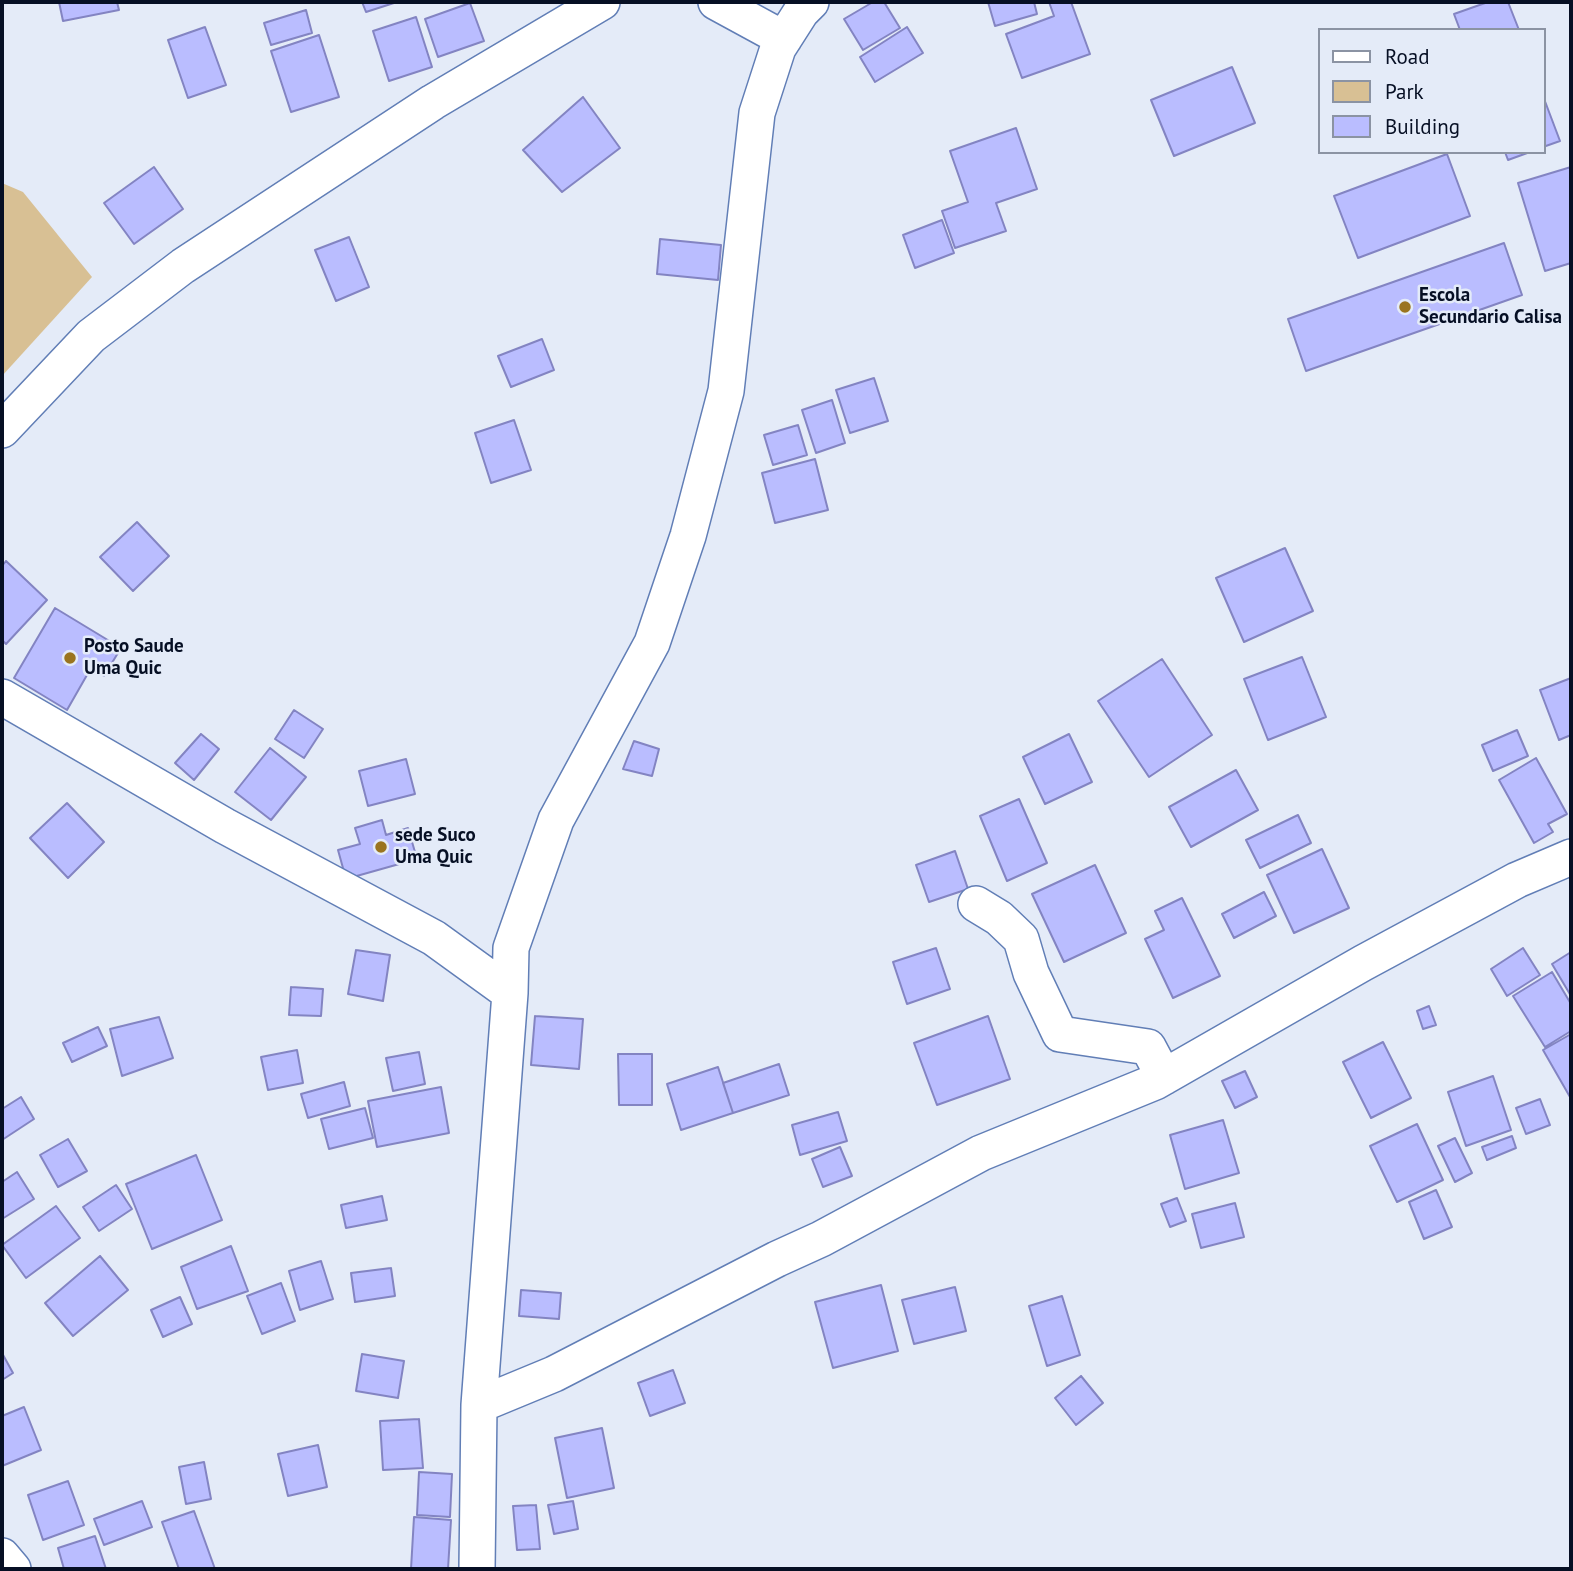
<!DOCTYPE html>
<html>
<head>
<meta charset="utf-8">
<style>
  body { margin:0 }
  #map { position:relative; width:1573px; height:1571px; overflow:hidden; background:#e4ebf8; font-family:"PT Sans",sans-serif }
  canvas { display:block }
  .frame { position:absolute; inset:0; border:4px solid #060f24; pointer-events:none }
  .legend { position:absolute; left:1318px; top:28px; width:228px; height:126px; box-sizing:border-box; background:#e4ebf8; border:2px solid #8b93a3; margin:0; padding:9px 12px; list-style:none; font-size:21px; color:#060f24 }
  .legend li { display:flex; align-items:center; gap:14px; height:35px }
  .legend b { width:35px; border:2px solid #8b93a3 }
</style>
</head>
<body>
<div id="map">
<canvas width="1573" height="1571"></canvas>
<div class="frame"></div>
<ul class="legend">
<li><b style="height:9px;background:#fff"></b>Road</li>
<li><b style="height:19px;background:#d8c094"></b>Park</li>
<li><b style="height:19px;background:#babdff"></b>Building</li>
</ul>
</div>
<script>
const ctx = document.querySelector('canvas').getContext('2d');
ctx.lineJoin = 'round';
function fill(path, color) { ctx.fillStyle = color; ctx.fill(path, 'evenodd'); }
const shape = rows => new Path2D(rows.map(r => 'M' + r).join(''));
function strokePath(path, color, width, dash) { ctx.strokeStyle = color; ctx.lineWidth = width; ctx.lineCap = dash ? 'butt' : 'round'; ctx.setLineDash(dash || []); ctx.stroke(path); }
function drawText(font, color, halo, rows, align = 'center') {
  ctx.font = font + ' "PT Sans",sans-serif'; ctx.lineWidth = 5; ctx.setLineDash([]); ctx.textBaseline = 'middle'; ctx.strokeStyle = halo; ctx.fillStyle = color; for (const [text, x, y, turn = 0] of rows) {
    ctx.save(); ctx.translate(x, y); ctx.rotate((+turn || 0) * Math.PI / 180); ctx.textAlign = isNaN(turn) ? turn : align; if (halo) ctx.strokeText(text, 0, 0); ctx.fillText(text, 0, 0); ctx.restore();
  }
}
fill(shape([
  [2,183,23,192,92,277,2,376]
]), '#d8c094');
const building = shape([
  [59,2,117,2,119,10,63,21,59,2],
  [362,2,397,2,366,12,362,2],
  [873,2,884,2,900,28,863,50,844,19,873,2],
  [988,2,1034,2,1037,14,995,26,988,2],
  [1049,2,1071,2,1090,54,1022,78,1006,34,1054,16,1049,2],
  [1488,2,1508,2,1519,30,1460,30,1454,14,1488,2],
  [470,3,484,41,438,57,425,19,470,3],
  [306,10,312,33,271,45,264,23,306,10],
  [416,17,432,67,389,81,373,31,416,17],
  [205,27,226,85,188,98,168,40,205,27],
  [907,27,923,53,875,82,860,57,907,27],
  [319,35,339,97,291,112,271,51,319,35],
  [1232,67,1255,123,1174,156,1151,100,1232,67],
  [1543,96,1560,141,1543,147,1543,96],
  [583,97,620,148,562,192,523,150,583,97],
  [1016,128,1037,189,996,203,1006,231,955,248,942,211,968,202,950,151,1016,128],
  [1505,152,1530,152,1508,160,1505,152],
  [1447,154,1470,216,1358,258,1334,196,1447,154],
  [154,167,183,209,134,244,104,203,154,167],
  [1571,167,1571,263,1545,271,1518,183,1571,167],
  [942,220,954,253,915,268,903,235,942,220],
  [349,237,369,287,336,301,315,250,349,237],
  [660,239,721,245,718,280,657,274,660,239],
  [1504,243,1522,295,1306,371,1288,319,1504,243],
  [542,339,554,370,511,387,498,356,542,339],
  [874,378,888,421,850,433,836,390,874,378],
  [832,400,845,443,816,453,802,410,832,400],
  [514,420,531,470,491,483,475,433,514,420],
  [798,425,807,455,773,465,764,435,798,425],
  [815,459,828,510,775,523,762,473,815,459],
  [137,522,169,556,133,591,100,557,137,522],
  [1285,548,1313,611,1244,642,1216,578,1285,548],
  [6,561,47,600,6,644,2,640,2,566,6,561],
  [55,608,121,648,104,676,91,668,67,710,14,678,55,608],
  [1302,657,1326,717,1268,740,1244,679,1302,657],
  [1162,659,1212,735,1149,777,1098,701,1162,659],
  [1571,678,1571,735,1559,740,1540,690,1571,678],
  [294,710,323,729,304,758,275,739,294,710],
  [1517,730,1528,756,1493,771,1482,745,1517,730],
  [201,734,219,749,194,780,175,763,201,734],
  [1069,734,1092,782,1045,804,1023,757,1069,734],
  [634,741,659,749,652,776,623,769,634,741],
  [270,748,306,777,271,820,235,792,270,748],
  [1536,758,1567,814,1548,824,1553,832,1534,843,1499,780,1536,758],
  [406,759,415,794,368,806,359,771,406,759],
  [1236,770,1258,810,1191,847,1169,807,1236,770],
  [1019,799,1047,863,1007,881,980,816,1019,799],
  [67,803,104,842,68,878,30,838,67,803],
  [1298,815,1311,843,1260,868,1246,840,1298,815],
  [382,820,386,835,408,828,417,859,346,879,338,850,360,844,355,828,382,820],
  [1322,849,1349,908,1294,933,1267,875,1322,849],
  [955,851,968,889,929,902,916,865,955,851],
  [1095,865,1126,933,1064,962,1032,894,1095,865],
  [1264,892,1276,916,1234,938,1222,914,1264,892],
  [1182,898,1220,976,1173,998,1145,939,1164,930,1155,911,1182,898],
  [936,948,950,989,907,1004,893,962,936,948],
  [1523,948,1540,975,1507,996,1491,969,1523,948],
  [356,950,390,955,383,1001,348,994,356,950],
  [1571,952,1571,996,1552,964,1571,952],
  [1552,972,1571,1004,1571,1031,1545,1047,1513,996,1552,972],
  [291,987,323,989,321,1016,289,1015,291,987],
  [1429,1006,1436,1025,1423,1029,1417,1011,1429,1006],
  [535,1016,583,1019,579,1069,531,1065,535,1016],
  [988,1016,1010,1079,937,1105,914,1043,988,1016],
  [159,1017,173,1058,122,1076,110,1029,159,1017],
  [98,1027,107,1046,72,1062,63,1043,98,1027],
  [1571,1034,1571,1096,1570,1097,1543,1050,1571,1034],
  [1383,1042,1411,1098,1371,1118,1343,1062,1383,1042],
  [297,1050,303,1083,268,1090,261,1057,297,1050],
  [419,1052,425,1084,393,1091,386,1058,419,1052],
  [618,1054,652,1054,652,1105,619,1105,618,1054],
  [779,1064,789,1095,733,1113,723,1083,779,1064],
  [718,1067,733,1113,681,1130,667,1084,718,1067],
  [1245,1071,1257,1097,1235,1108,1222,1081,1245,1071],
  [1493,1076,1511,1130,1466,1146,1448,1092,1493,1076],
  [344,1082,350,1106,308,1118,301,1094,344,1082],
  [441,1087,449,1133,377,1147,368,1101,441,1087],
  [21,1097,34,1119,2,1140,2,1109,21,1097],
  [1540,1099,1550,1125,1526,1134,1516,1108,1540,1099],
  [365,1108,373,1138,329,1149,321,1119,365,1108],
  [838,1112,847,1141,800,1155,792,1125,838,1112],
  [1223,1120,1239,1173,1185,1189,1170,1135,1223,1120],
  [1417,1124,1443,1180,1397,1202,1370,1146,1417,1124],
  [1512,1136,1516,1148,1487,1160,1482,1147,1512,1136],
  [1455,1138,1472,1173,1455,1182,1438,1146,1455,1138],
  [68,1139,87,1171,58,1187,40,1155,68,1139],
  [840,1147,852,1176,823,1187,812,1159,840,1147],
  [196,1155,222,1220,152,1249,126,1184,196,1155],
  [17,1172,34,1199,2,1219,2,1182,17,1172],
  [116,1185,132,1209,99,1231,83,1207,116,1185],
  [1436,1190,1452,1227,1424,1239,1409,1202,1436,1190],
  [382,1196,387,1220,346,1228,341,1205,382,1196],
  [1177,1198,1186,1221,1170,1227,1161,1204,1177,1198],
  [1235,1203,1244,1237,1201,1248,1192,1214,1235,1203],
  [56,1206,80,1238,26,1278,2,1245,56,1206],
  [231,1246,248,1291,197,1309,181,1267,231,1246],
  [100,1256,128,1290,73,1336,45,1303,100,1256],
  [321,1261,333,1299,300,1310,289,1271,321,1261],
  [391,1268,395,1296,355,1302,351,1273,391,1268],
  [281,1283,295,1321,262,1334,247,1296,281,1283],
  [881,1285,898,1351,833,1368,815,1302,881,1285],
  [955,1287,966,1331,914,1344,902,1300,955,1287],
  [521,1290,561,1293,559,1319,519,1316,521,1290],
  [1062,1296,1080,1355,1047,1366,1029,1306,1062,1296],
  [180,1297,192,1324,163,1337,151,1310,180,1297],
  [2,1353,13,1373,2,1380,2,1353],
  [362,1354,404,1361,398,1398,356,1391,362,1354],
  [673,1370,685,1403,650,1416,638,1383,673,1370],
  [1081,1376,1103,1403,1076,1425,1055,1398,1081,1376],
  [24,1407,41,1450,2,1466,2,1416,24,1407],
  [419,1419,423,1468,383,1470,380,1421,419,1419],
  [602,1428,614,1488,567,1498,555,1438,602,1428],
  [318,1445,327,1487,288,1496,278,1454,318,1445],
  [204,1462,211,1499,186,1504,179,1467,204,1462],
  [419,1472,452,1474,450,1517,417,1515,419,1472],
  [68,1481,84,1525,43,1540,28,1495,68,1481],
  [142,1501,152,1527,104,1545,94,1519,142,1501],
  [573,1501,578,1529,554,1534,548,1505,573,1501],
  [536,1505,540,1549,517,1550,513,1506,536,1505],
  [194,1511,215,1569,179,1569,162,1522,194,1511],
  [414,1517,451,1520,448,1569,411,1569,414,1517],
  [95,1536,106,1569,64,1569,58,1548,95,1536]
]);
fill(building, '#babdff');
strokePath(building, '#8384c2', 2);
const minor = shape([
  [716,2,784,39],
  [2,430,91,336,183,266,433,102,602,2],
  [2,697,225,826,434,938,510,993],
  [976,904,999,918,1021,939,1031,973,1060,1034,1148,1047,1164,1077],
  [479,1405,554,1374,777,1259,821,1239,981,1153,1155,1082,1363,963,1517,880,1571,857],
  [2,1556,13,1569],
  [477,1569,479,1405,510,993,511,948,556,820,652,643,688,536,726,391,757,113,778,48,801,12,811,2]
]);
strokePath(minor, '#617eb6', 38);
strokePath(minor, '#fff', 35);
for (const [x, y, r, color] of [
  [1405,307,7,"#9a741f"],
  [70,658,7,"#9a741f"],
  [381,847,7,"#9a741f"]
]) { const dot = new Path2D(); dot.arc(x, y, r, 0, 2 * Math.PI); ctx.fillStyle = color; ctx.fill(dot); strokePath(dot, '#e4ebf8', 2.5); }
drawText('bold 19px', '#060f24', '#e4ebf8', [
  ["Escola",1419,296],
  ["Secundario Calisa",1419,318],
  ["Posto Saude",84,647],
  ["Uma Quic",84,669],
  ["sede Suco",395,836],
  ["Uma Quic",395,858]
], 'left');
</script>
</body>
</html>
